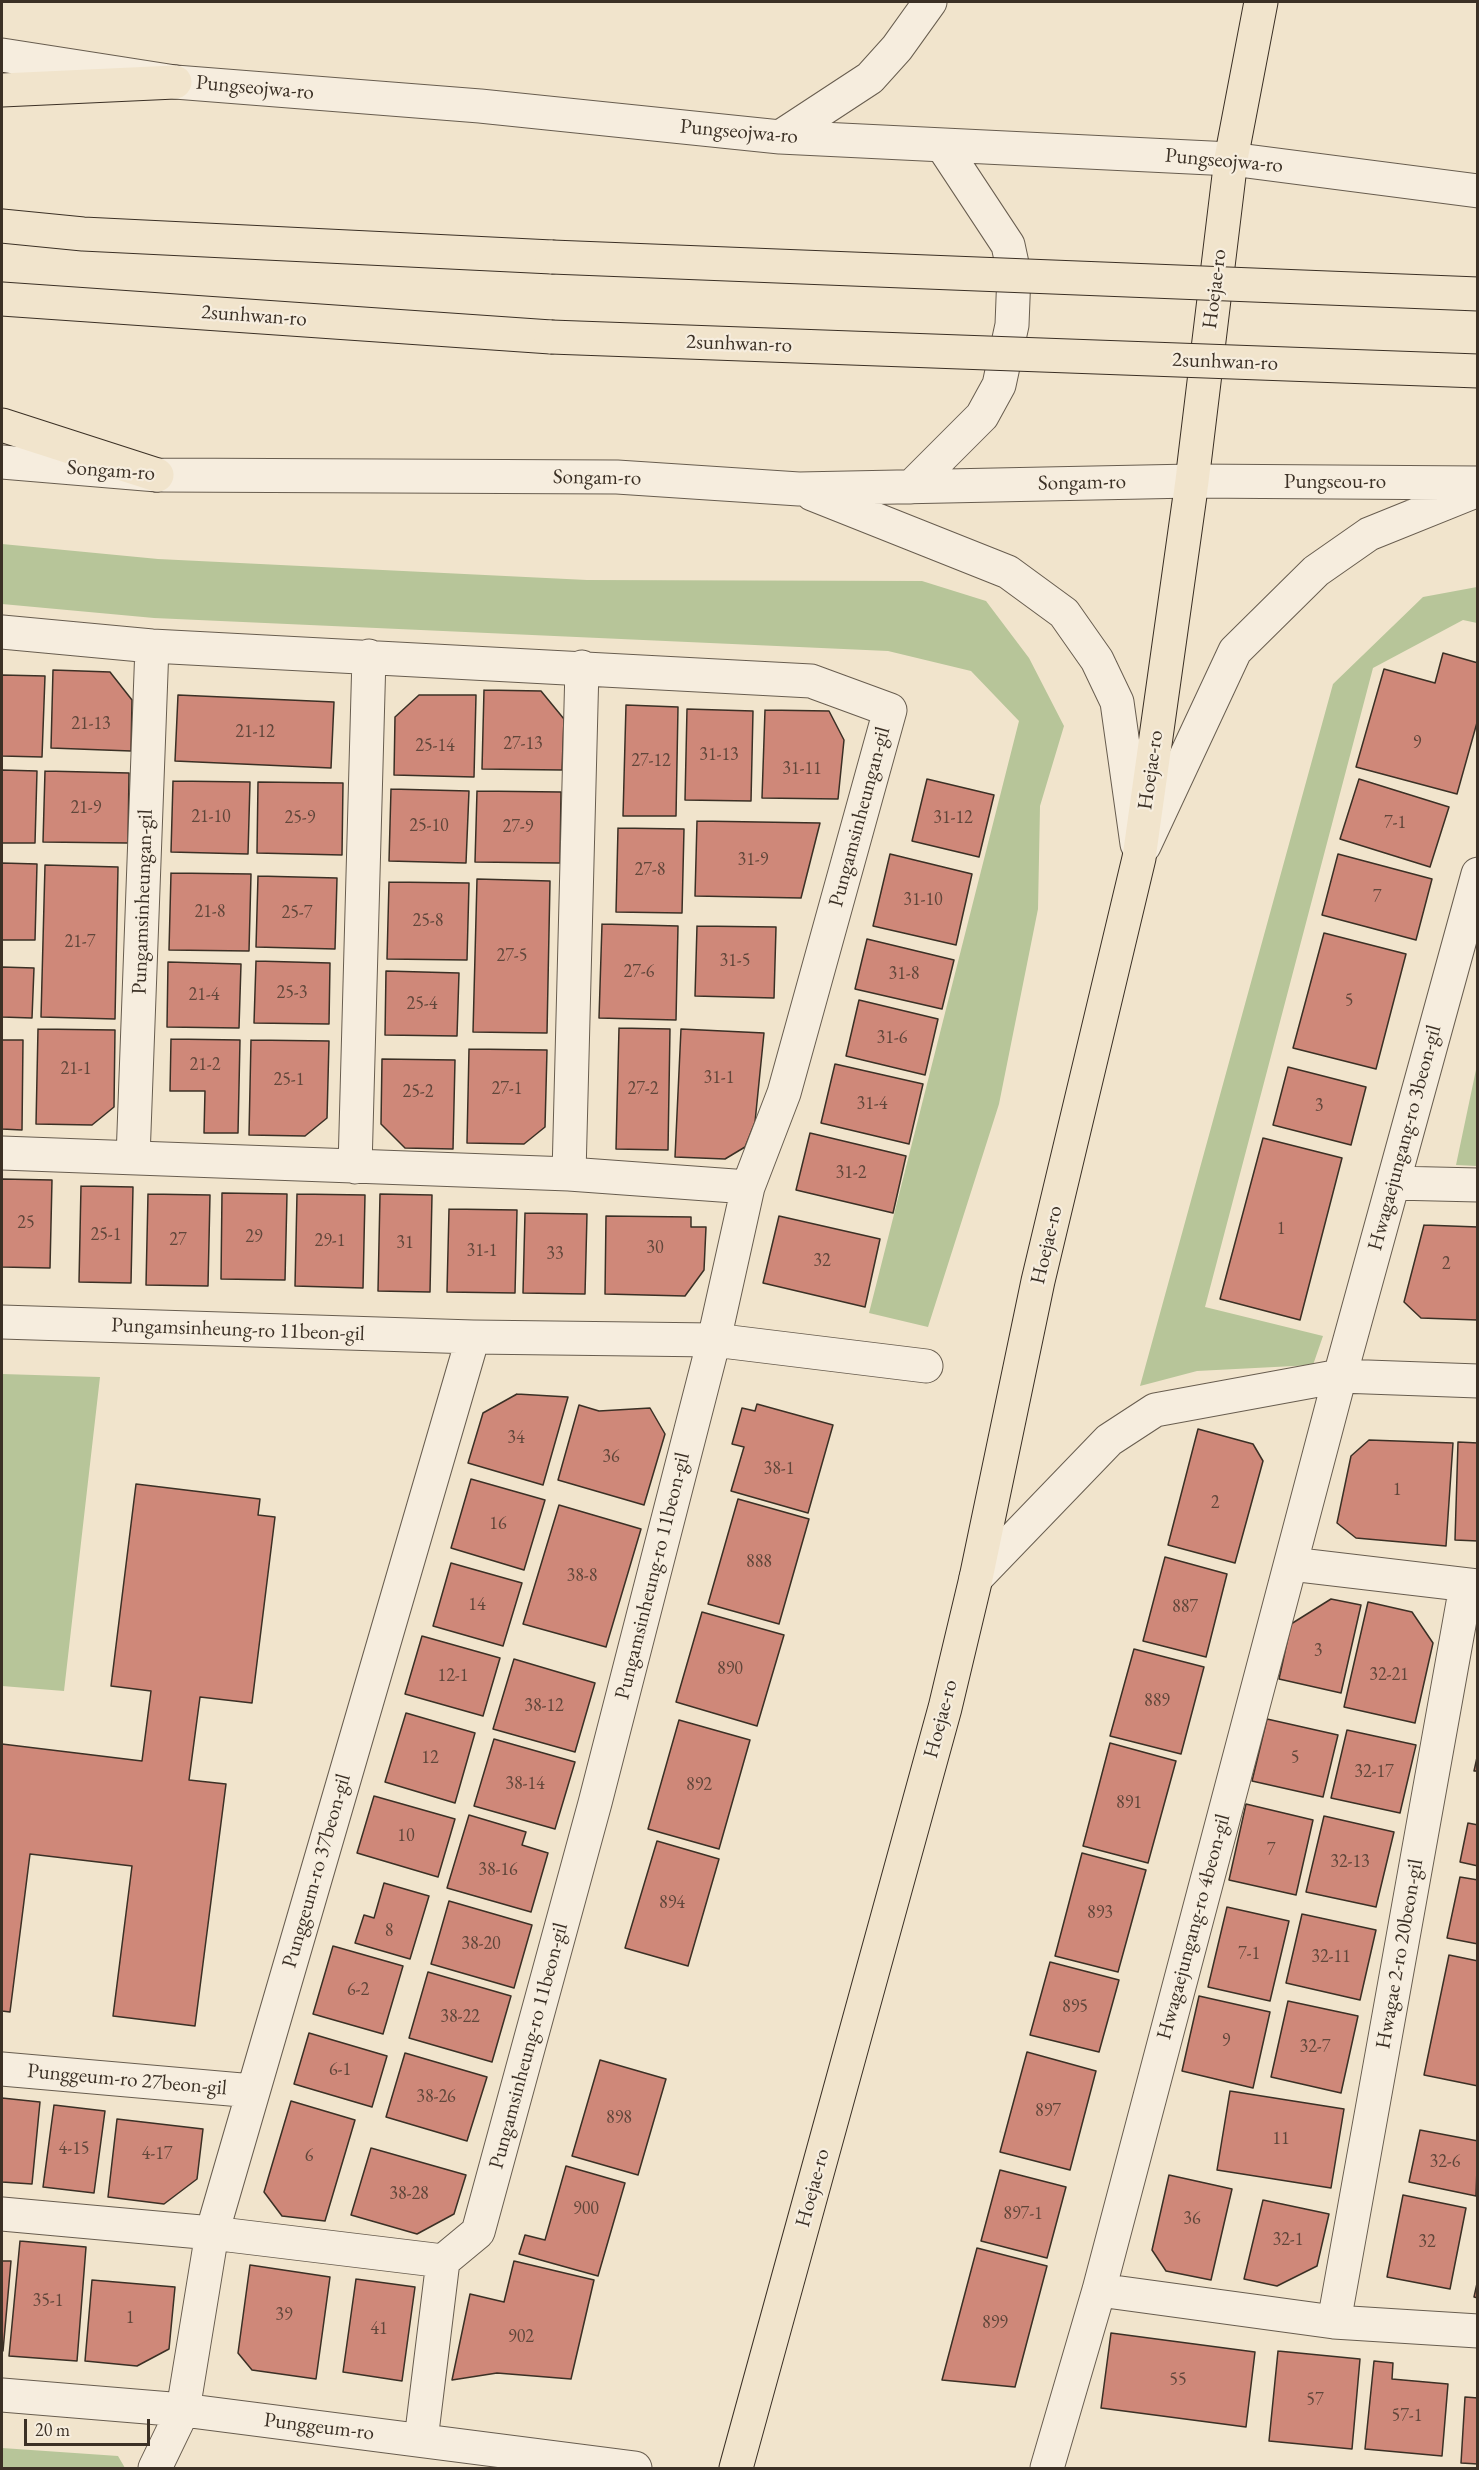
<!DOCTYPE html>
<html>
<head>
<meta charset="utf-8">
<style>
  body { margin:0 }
  #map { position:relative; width:1479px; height:2470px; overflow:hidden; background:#f1e4cc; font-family:"EB Garamond",serif }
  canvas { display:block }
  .frame { position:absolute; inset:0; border:3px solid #3b3025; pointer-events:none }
  .scale { position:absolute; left:24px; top:2419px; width:126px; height:27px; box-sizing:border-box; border:3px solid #3b3025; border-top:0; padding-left:8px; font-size:18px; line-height:21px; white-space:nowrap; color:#3b3025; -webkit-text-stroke:4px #f6edde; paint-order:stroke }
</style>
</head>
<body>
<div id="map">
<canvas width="1479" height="2470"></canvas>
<div class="frame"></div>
<div class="scale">20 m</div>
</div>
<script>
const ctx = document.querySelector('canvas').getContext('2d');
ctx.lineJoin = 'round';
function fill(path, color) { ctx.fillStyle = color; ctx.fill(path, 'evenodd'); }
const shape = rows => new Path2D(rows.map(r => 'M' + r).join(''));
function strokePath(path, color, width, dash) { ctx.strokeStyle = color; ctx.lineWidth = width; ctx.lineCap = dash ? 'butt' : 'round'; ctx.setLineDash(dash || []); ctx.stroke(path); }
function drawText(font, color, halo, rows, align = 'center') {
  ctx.font = font + ' "EB Garamond",serif'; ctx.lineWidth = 4.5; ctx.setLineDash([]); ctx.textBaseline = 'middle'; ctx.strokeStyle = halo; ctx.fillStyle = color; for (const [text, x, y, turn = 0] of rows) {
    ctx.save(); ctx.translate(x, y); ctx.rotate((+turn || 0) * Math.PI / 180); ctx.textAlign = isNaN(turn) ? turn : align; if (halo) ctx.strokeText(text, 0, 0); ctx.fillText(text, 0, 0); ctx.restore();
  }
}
fill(shape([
  [2,544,158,559,587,580,922,581,986,601,1029,658,1064,726,1040,806,1038,909,999,1104,928,1327,869,1313,1019,721,971,671,888,651,154,618,2,604],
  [1477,587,1477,623,1463,620,1373,668,1205,1307,1323,1336,1313,1365,1197,1371,1140,1386,1333,684,1423,597],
  [1477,1065,1477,1166,1456,1165],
  [2,1374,100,1377,64,1691,2,1686],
  [2,2448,118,2456,125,2468,2,2468]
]), '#b7c599');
const building = shape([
  [1443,653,1478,663,1478,719,1457,794,1356,767,1384,669,1435,683,1443,653],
  [53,670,110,672,132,700,131,751,51,748,53,670],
  [2,675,45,676,42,757,2,756,2,675],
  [484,690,541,691,564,719,562,770,482,769,484,690],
  [178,695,334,702,331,768,175,761,178,695],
  [419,695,476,695,474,777,394,775,395,717,419,695],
  [626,705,678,707,676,816,623,816,626,705],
  [687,709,753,711,751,801,685,800,687,709],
  [765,710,829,711,844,740,838,799,762,798,765,710],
  [2,770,37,771,35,843,2,843,2,770],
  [45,771,129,773,128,843,43,842,45,771],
  [927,779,994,795,979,857,912,841,927,779],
  [1359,779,1449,807,1430,867,1340,839,1359,779],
  [173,781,250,782,248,854,171,852,173,781],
  [258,782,343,783,342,855,257,853,258,782],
  [391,789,469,791,466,863,389,861,391,789],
  [477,791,561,792,560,863,475,862,477,791],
  [697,821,820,823,801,898,695,896,697,821],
  [618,828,684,829,682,913,616,912,618,828],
  [890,854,972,874,956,945,873,926,890,854],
  [1338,854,1432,879,1416,940,1322,915,1338,854],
  [2,863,37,864,35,940,2,940,2,863],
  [45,865,118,867,115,1019,41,1017,45,865],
  [171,873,251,874,249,951,169,950,171,873],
  [258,876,337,878,335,949,256,947,258,876],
  [477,879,550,881,547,1033,473,1032,477,879],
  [389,882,469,883,467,960,387,959,389,882],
  [602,924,678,926,676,1020,599,1018,602,924],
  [697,926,776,927,774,998,695,996,697,926],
  [1324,933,1406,954,1376,1069,1293,1048,1324,933],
  [867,939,954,960,942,1009,855,989,867,939],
  [256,961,330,963,329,1024,254,1023,256,961],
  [168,962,241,964,239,1028,167,1027,168,962],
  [2,967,34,968,32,1018,2,1017,2,967],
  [386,971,459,973,457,1036,385,1035,386,971],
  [859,1000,938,1019,925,1075,846,1056,859,1000],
  [619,1028,670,1029,668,1150,616,1149,619,1028],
  [38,1029,115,1030,114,1107,92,1125,36,1124,38,1029],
  [681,1029,764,1033,755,1122,745,1147,725,1159,675,1157,681,1029],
  [171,1039,240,1040,238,1133,204,1133,205,1091,170,1091,171,1039],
  [2,1040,23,1040,22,1130,2,1129,2,1040],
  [251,1040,329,1041,327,1118,305,1136,249,1135,251,1040],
  [469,1049,547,1050,545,1127,524,1144,467,1143,469,1049],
  [382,1059,455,1060,453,1149,405,1148,381,1124,382,1059],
  [835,1064,923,1084,909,1144,821,1123,835,1064],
  [1288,1067,1366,1087,1351,1145,1273,1125,1288,1067],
  [810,1133,906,1156,893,1213,796,1190,810,1133],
  [1263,1138,1342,1158,1300,1320,1220,1299,1263,1138],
  [2,1179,52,1180,50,1268,2,1267,2,1179],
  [81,1186,133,1187,131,1283,79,1282,81,1186],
  [222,1193,287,1194,285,1280,221,1279,222,1193],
  [148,1194,210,1195,208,1286,146,1285,148,1194],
  [297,1194,365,1195,363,1288,295,1286,297,1194],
  [380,1194,432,1195,430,1292,378,1291,380,1194],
  [449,1209,517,1210,515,1293,447,1292,449,1209],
  [525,1213,587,1214,585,1294,523,1293,525,1213],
  [606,1216,691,1217,691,1227,706,1227,704,1270,685,1296,605,1294,606,1216],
  [779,1216,880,1239,865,1307,763,1283,779,1216],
  [1424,1225,1478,1227,1478,1320,1421,1318,1404,1302,1424,1225],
  [517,1394,568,1397,543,1485,468,1463,483,1413,517,1394],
  [757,1404,833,1425,808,1513,731,1491,744,1447,732,1444,742,1408,755,1411,757,1404],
  [579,1405,599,1411,650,1408,665,1434,644,1505,558,1480,579,1405],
  [1198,1429,1253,1444,1263,1461,1235,1563,1168,1545,1198,1429],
  [1369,1440,1453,1443,1446,1546,1356,1538,1337,1523,1351,1456,1369,1440],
  [1458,1442,1478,1443,1478,1541,1455,1540,1458,1442],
  [471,1479,545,1500,524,1570,451,1548,471,1479],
  [136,1484,260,1499,258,1515,275,1517,252,1703,200,1697,189,1780,226,1784,195,2026,113,2016,132,1866,30,1854,10,2012,2,2011,2,1744,142,1761,151,1691,111,1686,136,1484],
  [738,1499,809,1519,779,1624,708,1604,738,1499],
  [559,1505,641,1529,606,1647,523,1624,559,1505],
  [1165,1557,1227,1574,1206,1657,1143,1641,1165,1557],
  [451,1563,522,1583,503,1646,433,1626,451,1563],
  [1331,1599,1361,1605,1341,1693,1279,1679,1291,1624,1331,1599],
  [1368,1602,1412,1612,1433,1643,1415,1723,1344,1707,1368,1602],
  [702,1612,784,1635,757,1726,676,1702,702,1612],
  [422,1636,500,1658,483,1716,405,1694,422,1636],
  [1134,1649,1204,1667,1181,1754,1110,1736,1134,1649],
  [514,1659,595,1683,575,1752,493,1729,514,1659],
  [406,1713,475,1733,455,1803,385,1782,406,1713],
  [1267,1719,1338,1735,1323,1797,1252,1781,1267,1719],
  [679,1720,750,1740,719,1849,648,1829,679,1720],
  [1347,1730,1416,1745,1400,1813,1331,1798,1347,1730],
  [494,1739,575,1762,555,1829,474,1806,494,1739],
  [1110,1743,1176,1761,1148,1863,1083,1846,1110,1743],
  [1478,1753,1478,1771,1474,1771,1478,1753],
  [374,1796,455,1819,438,1877,357,1853,374,1796],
  [1246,1804,1313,1820,1296,1895,1229,1880,1246,1804],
  [469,1815,526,1832,522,1845,548,1853,531,1912,447,1888,469,1815],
  [1324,1816,1394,1832,1376,1907,1306,1892,1324,1816],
  [1468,1823,1478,1825,1478,1866,1460,1862,1468,1823],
  [657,1841,719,1859,688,1966,625,1948,657,1841],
  [1082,1853,1146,1870,1118,1972,1055,1956,1082,1853],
  [1460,1877,1478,1880,1478,1944,1447,1938,1460,1877],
  [384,1883,429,1896,410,1959,355,1943,364,1915,374,1918,384,1883],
  [449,1901,532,1925,514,1988,431,1964,449,1901],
  [1227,1907,1289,1921,1270,2001,1208,1987,1227,1907],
  [1302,1914,1376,1930,1360,2000,1286,1983,1302,1914],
  [333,1946,403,1966,383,2034,313,2014,333,1946],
  [1449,1955,1478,1961,1478,2086,1424,2075,1449,1955],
  [1050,1962,1119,1980,1099,2052,1030,2035,1050,1962],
  [428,1972,511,1996,492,2062,409,2038,428,1972],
  [1199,1996,1270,2012,1253,2088,1182,2071,1199,1996],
  [1288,2001,1358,2016,1341,2093,1271,2077,1288,2001],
  [309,2033,387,2056,372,2107,294,2084,309,2033],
  [1027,2052,1096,2071,1070,2170,1000,2152,1027,2052],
  [405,2053,487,2077,467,2141,386,2117,405,2053],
  [600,2060,666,2079,638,2175,572,2156,600,2060],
  [1230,2091,1344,2109,1331,2188,1217,2170,1230,2091],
  [2,2098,40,2102,32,2184,2,2182,2,2098],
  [291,2101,355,2120,325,2221,282,2216,264,2192,291,2101],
  [54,2105,105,2111,94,2193,43,2187,54,2105],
  [117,2119,203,2129,197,2179,164,2204,108,2197,117,2119],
  [1420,2130,1478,2141,1476,2196,1409,2182,1420,2130],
  [371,2148,466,2175,454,2214,417,2234,351,2215,371,2148],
  [566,2166,625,2183,598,2276,519,2254,525,2235,545,2240,566,2166],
  [1000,2170,1066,2187,1047,2258,981,2241,1000,2170],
  [1169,2175,1232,2189,1211,2280,1166,2271,1152,2250,1169,2175],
  [1403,2195,1466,2208,1450,2289,1387,2277,1403,2195],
  [1263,2200,1329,2214,1317,2266,1277,2286,1244,2279,1263,2200],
  [20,2241,86,2247,77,2361,9,2356,20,2241],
  [977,2248,1047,2266,1015,2387,942,2380,977,2248],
  [2,2261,11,2261,3,2351,2,2351,2,2261],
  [514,2261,594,2280,571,2379,497,2373,452,2380,470,2294,504,2302,514,2261],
  [250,2265,330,2277,316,2379,252,2370,238,2353,250,2265],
  [356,2279,415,2287,402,2381,343,2372,356,2279],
  [1478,2279,1478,2298,1474,2297,1478,2279],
  [92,2280,175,2287,169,2349,137,2366,85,2361,92,2280],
  [1111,2333,1255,2352,1246,2427,1101,2408,1111,2333],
  [1278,2351,1360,2359,1352,2449,1269,2441,1278,2351],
  [1374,2361,1393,2363,1392,2379,1448,2384,1442,2456,1365,2449,1374,2361],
  [1465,2397,1478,2398,1478,2464,1461,2463,1465,2397]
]);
fill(building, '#cf8879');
strokePath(building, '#3b3025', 1.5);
const minor = shape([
  [2,55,175,82,480,106,780,137,1231,159,1478,191],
  [780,137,870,78,897,48,930,2],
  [2,462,157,475,617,477,799,489,1192,481,1478,483],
  [911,487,982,416,999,385,1012,325,1014,273,1008,245,942,145],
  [812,494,1008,572,1064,613,1097,660,1117,702,1137,844],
  [2,632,152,646,811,681,890,710,784,1093,748,1187,714,1340,595,1803,478,2232,443,2261,212,2233,2,2214],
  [1144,846,1235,651,1316,571,1369,534,1478,490],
  [2,1153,569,1174,748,1187],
  [133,1158,152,646],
  [355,1167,369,656],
  [569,1174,582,667],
  [1393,1183,1478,1185],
  [2,1322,473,1337,714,1340,926,1366],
  [1291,1564,1478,1586],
  [976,1578,1109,1440,1155,1410,1340,1376,1478,1381],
  [2,2069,253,2091],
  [1099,2290,1334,2322,1478,2331],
  [1334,2322,1466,1586],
  [2,2395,183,2410,635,2468],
  [421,2440,443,2261],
  [155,2468,183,2410,212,2233,473,1337],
  [1047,2468,1099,2290,1340,1376,1478,874]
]);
const major = shape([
  [736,2468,945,1708,976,1578,1038,1281,1139,858,1192,481,1231,159,1261,2]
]);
const highway = shape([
  [2,90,175,82],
  [2,226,83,234,552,257],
  [2,299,551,337],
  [2,425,157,475]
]);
strokePath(minor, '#685d4f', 35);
strokePath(major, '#3b3025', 35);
strokePath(highway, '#3b3025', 35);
strokePath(minor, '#f6edde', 33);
strokePath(major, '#f1e4cc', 33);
strokePath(highway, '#f1e4cc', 33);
const highwayBridge = shape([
  [552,257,1478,294],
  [551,337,1478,371]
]);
strokePath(highwayBridge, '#3b3025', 35, []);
strokePath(highwayBridge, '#f1e4cc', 33);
drawText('18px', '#60463a', null, [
  ["21-13",91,724],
  ["21-12",255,732],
  ["9",1417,743],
  ["27-13",523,744],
  ["25-14",435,746],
  ["31-13",719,755],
  ["27-12",651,761],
  ["31-11",802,769],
  ["21-9",86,808],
  ["21-10",211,817],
  ["25-9",300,818],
  ["31-12",953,818],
  ["7-1",1395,823],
  ["25-10",429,826],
  ["27-9",518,827],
  ["31-9",753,860],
  ["27-8",650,870],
  ["7",1377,897],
  ["31-10",923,900],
  ["21-8",210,912],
  ["25-7",297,913],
  ["25-8",428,921],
  ["21-7",80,942],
  ["27-5",512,956],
  ["31-5",735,961],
  ["27-6",639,972],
  ["31-8",904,974],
  ["25-3",292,993],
  ["21-4",204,995],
  ["5",1349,1001],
  ["25-4",422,1004],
  ["31-6",892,1038],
  ["21-2",205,1065],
  ["21-1",76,1069],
  ["31-1",719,1078],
  ["25-1",289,1080],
  ["27-1",507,1089],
  ["27-2",643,1089],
  ["25-2",418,1092],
  ["31-4",872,1104],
  ["3",1319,1106],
  ["31-2",851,1173],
  ["25",26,1223],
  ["1",1281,1229],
  ["25-1",106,1235],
  ["29",254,1237],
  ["27",178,1240],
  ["29-1",330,1241],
  ["31",405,1243],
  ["30",655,1248],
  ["31-1",482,1251],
  ["33",555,1254],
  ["32",822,1261],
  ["2",1446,1264],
  ["34",516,1438],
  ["36",611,1457],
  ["38-1",779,1469],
  ["1",1397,1490],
  ["2",1215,1503],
  ["16",498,1524],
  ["888",759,1562],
  ["38-8",582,1576],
  ["14",477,1605],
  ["887",1185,1607],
  ["3",1318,1651],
  ["890",730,1669],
  ["32-21",1389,1675],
  ["12-1",453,1676],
  ["889",1157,1701],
  ["38-12",544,1706],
  ["12",430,1758],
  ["5",1295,1758],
  ["32-17",1374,1772],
  ["38-14",525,1784],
  ["892",699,1785],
  ["891",1129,1803],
  ["10",406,1836],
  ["7",1271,1850],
  ["32-13",1350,1862],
  ["38-16",498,1870],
  ["894",672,1903],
  ["893",1100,1913],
  ["8",389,1931],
  ["38-20",481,1944],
  ["7-1",1249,1954],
  ["32-11",1331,1957],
  ["6-2",358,1990],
  ["895",1075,2007],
  ["38-22",460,2017],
  ["9",1226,2041],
  ["32-7",1315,2047],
  ["6-1",340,2070],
  ["38-26",436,2097],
  ["897",1048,2111],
  ["898",619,2118],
  ["11",1281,2139],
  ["4-15",74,2149],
  ["4-17",157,2154],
  ["6",309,2156],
  ["32-6",1445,2162],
  ["38-28",409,2194],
  ["900",586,2209],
  ["897-1",1023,2214],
  ["36",1192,2219],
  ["32-1",1288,2240],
  ["32",1427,2242],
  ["35-1",48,2301],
  ["39",284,2315],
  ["1",130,2318],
  ["899",995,2323],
  ["41",379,2329],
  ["902",521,2337],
  ["55",1178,2380],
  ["57",1315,2400],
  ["57-1",1407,2416]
]);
drawText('21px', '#3b3025', '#f6edde', [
  ["Pungseojwa-ro",255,88,5],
  ["Pungseojwa-ro",739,132,5],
  ["Pungseojwa-ro",1224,161,5],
  ["Hoejae-ro",1215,289,-83],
  ["2sunhwan-ro",254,316,4],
  ["2sunhwan-ro",739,344,2],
  ["2sunhwan-ro",1225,362,2],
  ["Songam-ro",111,471,4],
  ["Songam-ro",597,478,1],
  ["Pungseou-ro",1335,482],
  ["Songam-ro",1082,483,-1],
  ["Hoejae-ro",1151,770,-82],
  ["Pungamsinheungan-gil",860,817,-75],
  ["Pungamsinheungan-gil",143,902,-88],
  ["Hwagaejungang-ro 3beon-gil",1405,1138,-75],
  ["Hoejae-ro",1047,1245,-77],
  ["Pungamsinheung-ro 11beon-gil",238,1330,2],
  ["Pungamsinheung-ro 11beon-gil",653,1576,-76],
  ["Hoejae-ro",941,1719,-75],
  ["Punggeum-ro 37beon-gil",317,1871,-74],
  ["Hwagaejungang-ro 4beon-gil",1194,1927,-75],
  ["Hwagae 2-ro 20beon-gil",1400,1954,-80],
  ["Pungamsinheung-ro 11beon-gil",529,2046,-75],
  ["Punggeum-ro 27beon-gil",127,2080,5],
  ["Hoejae-ro",813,2188,-75],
  ["Punggeum-ro",319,2427,7]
]);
</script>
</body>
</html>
